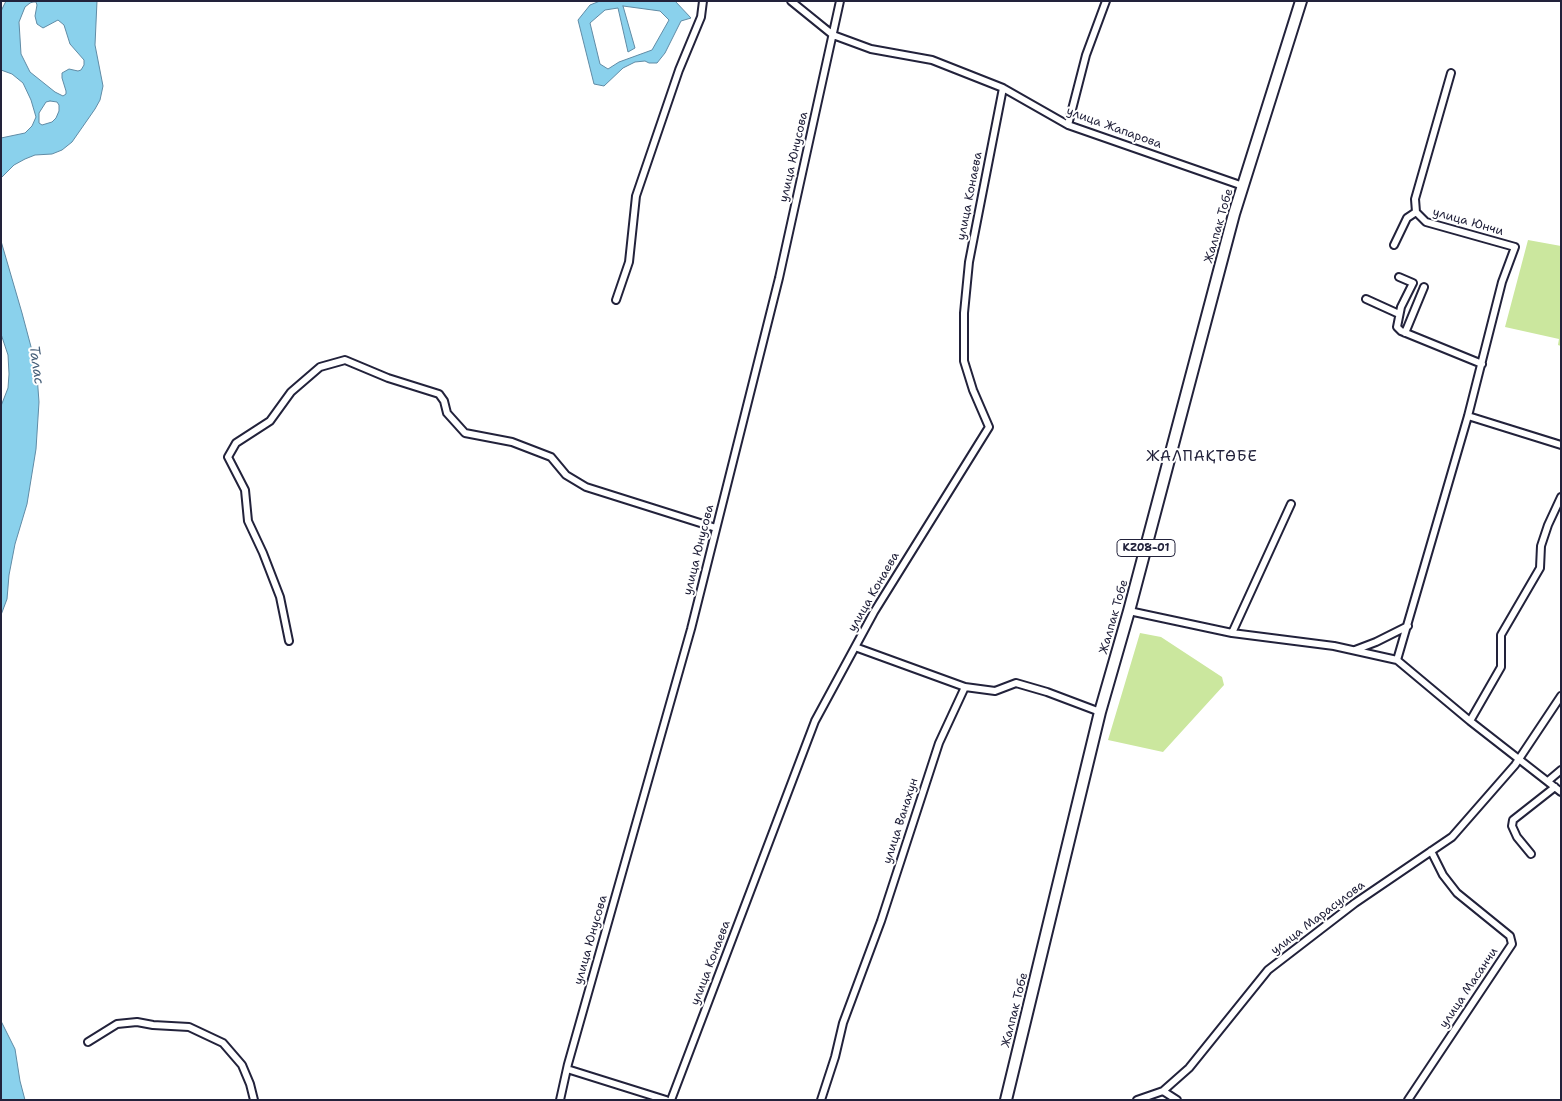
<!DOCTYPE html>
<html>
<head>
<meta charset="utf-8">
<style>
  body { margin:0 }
  #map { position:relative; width:1562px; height:1101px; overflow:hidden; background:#fff; font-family:"Shantell Sans",sans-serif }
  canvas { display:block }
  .frame { position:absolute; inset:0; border:2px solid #22223b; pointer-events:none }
</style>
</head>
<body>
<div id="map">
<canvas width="1562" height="1101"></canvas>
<div class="frame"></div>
</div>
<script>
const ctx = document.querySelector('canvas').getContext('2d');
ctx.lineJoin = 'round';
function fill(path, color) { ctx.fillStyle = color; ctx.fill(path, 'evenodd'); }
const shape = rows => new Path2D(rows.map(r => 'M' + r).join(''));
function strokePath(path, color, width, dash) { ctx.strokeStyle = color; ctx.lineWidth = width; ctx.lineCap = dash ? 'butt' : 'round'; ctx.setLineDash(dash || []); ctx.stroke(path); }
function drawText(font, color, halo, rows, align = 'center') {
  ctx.font = font + ' "Shantell Sans",sans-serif'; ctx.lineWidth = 4; ctx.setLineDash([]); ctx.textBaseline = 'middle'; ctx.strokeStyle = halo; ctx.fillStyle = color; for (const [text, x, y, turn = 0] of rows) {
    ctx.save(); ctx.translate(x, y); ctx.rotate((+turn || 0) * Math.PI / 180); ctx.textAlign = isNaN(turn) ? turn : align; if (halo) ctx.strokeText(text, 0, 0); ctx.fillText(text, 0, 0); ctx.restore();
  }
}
fill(shape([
  [1528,240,1561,246,1561,346,1558,345,1559,339,1505,327],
  [1140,633,1161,637,1222,677,1224,685,1163,752,1108,740]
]), '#cbe79e');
const water = shape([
  [6,1,97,1,95,45,103,86,100,100,95,109,72,142,62,150,52,154,35,155,25,159,14,165,1,178,1,138,25,133,32,126,36,117,31,100,23,83,12,74,1,70,1,11,6,1],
  [33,2,36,2,37,5,35,16,37,24,43,28,58,20,64,25,70,44,84,60,84,65,81,70,78,71,69,69,62,73,62,78,66,91,66,94,63,96,55,92,30,72,21,54,19,22,25,7,30,3,33,2],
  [50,101,57,102,59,105,59,111,56,118,52,122,42,125,39,123,39,113,46,102,50,101],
  [600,1,675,1,691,18,681,21,665,53,657,63,649,63,645,61,635,62,623,68,604,86,594,84,578,20,590,5,600,1],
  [623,6,660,11,669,20,652,50,619,62,608,69,600,64,590,23,605,10,618,8,628,52,635,48,623,6],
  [1,241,22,313,34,358,37,375,39,402,36,449,27,504,15,544,9,575,7,599,1,615,1,406,8,388,9,374,8,355,1,334,1,241],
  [1,1021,15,1049,20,1081,25,1100,1,1100,1,1021]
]);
fill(water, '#8ad1ec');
strokePath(water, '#608ba5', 1);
const minor = shape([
  [791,1,833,35,871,49,932,60,1003,88,1068,125,1243,186],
  [1068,125,1086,55,1106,1],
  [1394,245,1407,218,1416,212],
  [1399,277,1413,283,1401,307,1397,327,1401,331,1482,364],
  [1366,299,1399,314],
  [616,300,629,262,636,196,679,70,701,17,703,1],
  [1405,333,1424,287],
  [1468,416,1561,445],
  [1129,611,1232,633,1334,646,1397,660,1470,721,1561,792],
  [1232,633,1291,504],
  [289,641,280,597,263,553,248,521,245,490,228,457,236,443,270,421,291,392,320,367,345,360,388,378,439,394,444,401,447,413,465,433,512,442,551,457,566,475,586,487,716,528],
  [855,647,965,687],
  [1355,650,1376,642,1408,626],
  [1397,660,1468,416,1502,282,1515,247,1426,222,1416,212,1415,199,1451,73],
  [1470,721,1501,667,1501,635,1540,568,1541,546,1548,525,1561,497],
  [1548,781,1561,770],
  [1531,854,1517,837,1512,826,1513,820,1555,787],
  [88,1042,117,1024,137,1022,153,1025,189,1027,223,1043,242,1065,250,1084,254,1100],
  [567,1069,666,1100],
  [1163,1091,1177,1100],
  [560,1100,568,1064,691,629,779,278,840,1],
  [671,1100,815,721,874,612,989,427,973,390,964,361,964,313,969,262,1003,88],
  [821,1100,835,1057,843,1023,881,921,939,743,965,687,995,691,1016,683,1047,692,1100,712],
  [1137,1100,1163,1091,1189,1068,1268,970,1355,903,1452,837,1515,765,1561,696],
  [1408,1100,1512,944,1510,936,1457,893,1443,875,1431,851]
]);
const primary = shape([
  [1006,1100,1100,712,1129,611,1234,214,1301,1]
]);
strokePath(minor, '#22223b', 10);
strokePath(primary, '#22223b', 14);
strokePath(minor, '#fff', 6);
strokePath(primary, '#fff', 10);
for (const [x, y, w] of [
  [1146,548,58]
]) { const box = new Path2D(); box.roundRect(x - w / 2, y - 8.5, w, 17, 4); ctx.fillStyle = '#fff'; ctx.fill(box); strokePath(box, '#22223b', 1); }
drawText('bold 11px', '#22223b', null, [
  ["KZ08-01",1146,548]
]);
drawText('12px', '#22223b', '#fff', [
  ["улица Жапарова",1114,128,20],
  ["улица Юнусова",794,157,-77],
  ["улица Конаева",970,196,-79],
  ["улица Юнчи",1468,222,16],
  ["Жалпак Тобе",1219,226,-74],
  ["улица Юнусова",699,550,-76],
  ["улица Конаева",874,592,-60],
  ["Жалпак Тобе",1114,617,-74],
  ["улица Ванахун",901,821,-72],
  ["улица Марасулова",1318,918,-37],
  ["улица Юнусова",591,940,-74],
  ["улица Конаева",711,963,-69],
  ["улица Масанчи",1469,988,-56],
  ["Жалпак Тобе",1015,1010,-76]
]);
drawText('italic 14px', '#465f79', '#fff', [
  ["Талас",36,365,82]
]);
ctx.letterSpacing = '1px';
drawText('15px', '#22223b', '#fff', [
  ["ЖАЛПАҚТӨБЕ",1202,457]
]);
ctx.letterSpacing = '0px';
</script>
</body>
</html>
